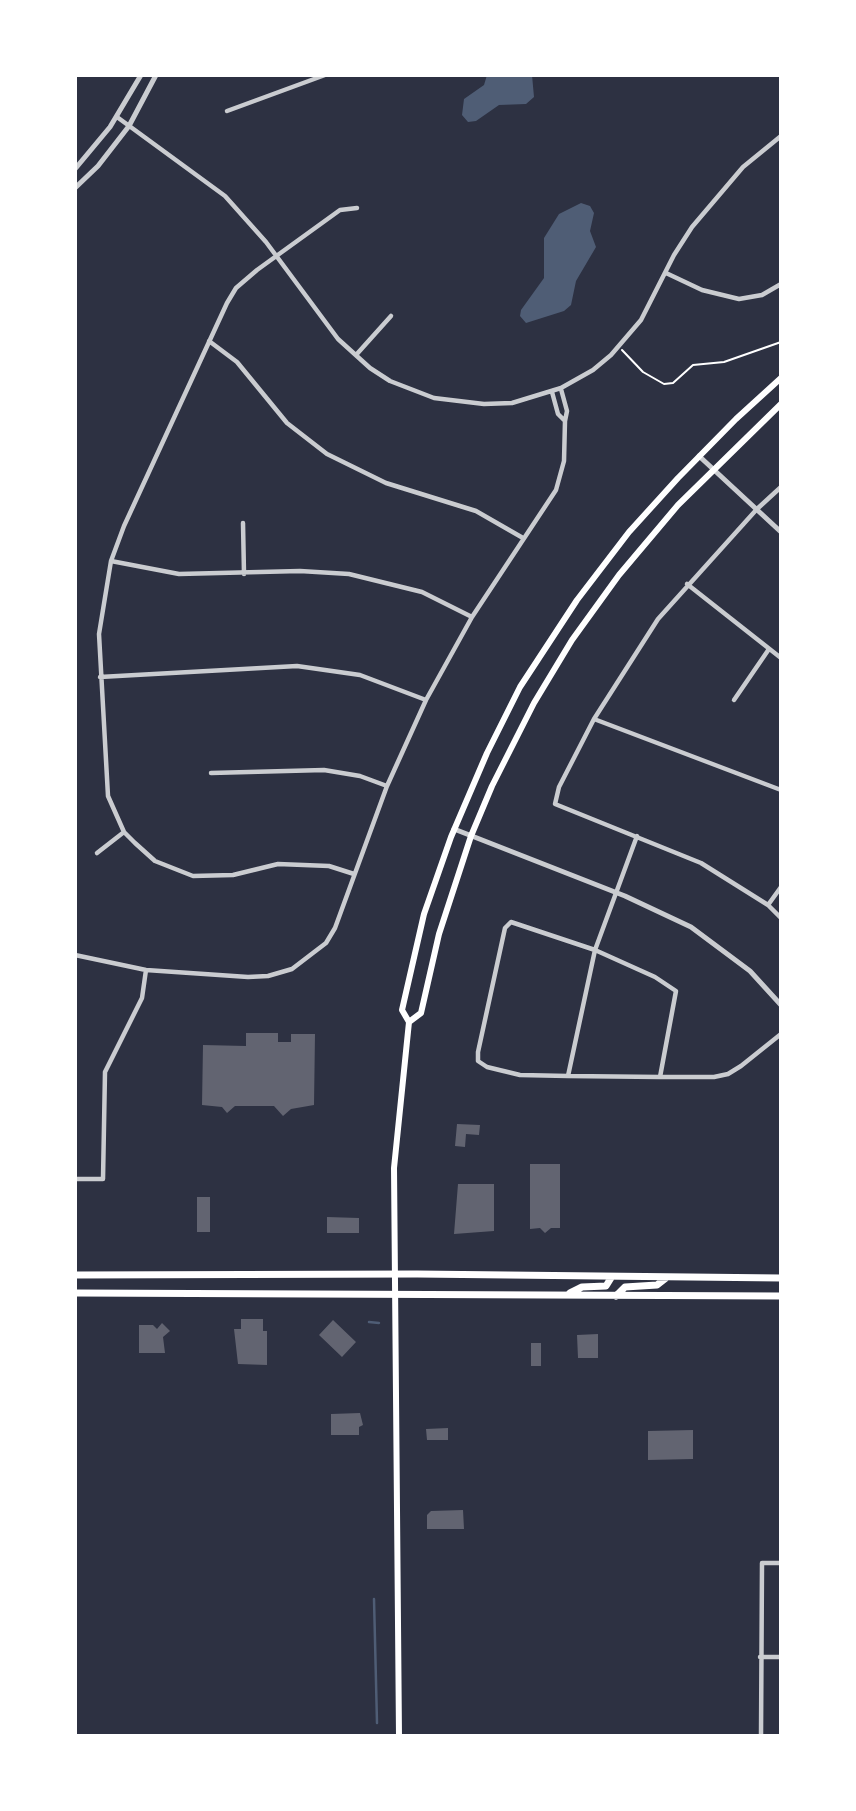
<!DOCTYPE html>
<html>
<head>
<meta charset="utf-8">
<style>
  body { margin:0 }
  #map { position:relative; width:856px; height:1811px; overflow:hidden; background:#2d3142; font-family:"Alegreya Sans",sans-serif }
  canvas { display:block }
  .frame { position:absolute; inset:0; border:77px solid #fff; pointer-events:none }
</style>
</head>
<body>
<div id="map">
<canvas width="856" height="1811"></canvas>
<div class="frame"></div>
</div>
<script>
const ctx = document.querySelector('canvas').getContext('2d');
ctx.lineJoin = 'round';
function fill(path, color) { ctx.fillStyle = color; ctx.fill(path, 'evenodd'); }
const shape = rows => new Path2D(rows.map(r => 'M' + r).join(''));
function strokePath(path, color, width, dash) { ctx.strokeStyle = color; ctx.lineWidth = width; ctx.lineCap = dash ? 'butt' : 'round'; ctx.setLineDash(dash || []); ctx.stroke(path); }
fill(shape([
  [487,75,532,75,534,97,526,104,499,105,476,121,468,122,462,115,464,99,484,85],
  [581,203,590,206,594,213,590,231,596,247,576,281,571,305,564,311,526,323,520,316,521,310,544,278,544,238,559,214]
]), '#4f5d75');
strokePath(shape([
  [369,1322,379,1323],
  [374,1599,377,1723]
]), '#4f5d75', 2.5);
fill(shape([
  [246,1033,278,1033,278,1042,291,1042,291,1034,315,1034,314,1105,291,1109,283,1116,274,1106,235,1106,227,1113,222,1107,202,1105,203,1045,246,1046],
  [457,1124,480,1125,479,1135,466,1134,465,1147,455,1146],
  [530,1164,560,1164,560,1228,551,1228,545,1233,540,1228,530,1229],
  [458,1184,494,1184,494,1231,454,1234],
  [197,1197,210,1197,210,1232,197,1232],
  [327,1217,359,1218,359,1233,327,1233],
  [241,1319,263,1319,263,1331,267,1331,267,1365,238,1364,234,1329,241,1329],
  [333,1320,356,1342,342,1357,319,1335],
  [162,1323,170,1331,163,1337,165,1353,139,1353,139,1325,153,1325,157,1329],
  [598,1334,598,1358,578,1358,577,1335],
  [531,1343,541,1343,541,1366,531,1366],
  [360,1413,363,1425,359,1427,359,1435,331,1435,331,1414],
  [448,1428,448,1440,427,1440,426,1429],
  [693,1430,693,1459,648,1460,648,1431],
  [463,1510,464,1529,427,1529,427,1515,431,1511]
]), '#626471');
strokePath(shape([
  [622,350,643,372,664,384,673,383,693,365,724,362,781,342]
]), '#fff', 2);
strokePath(shape([
  [227,111,325,75],
  [117,117,225,196,266,242,338,339,370,368,390,381,434,398,484,404,512,403,561,388,593,370,611,355,641,320,674,255,692,227,743,167,781,136],
  [666,273,702,290,739,299,762,295,781,284],
  [209,341,237,362,287,423,327,454,386,483,476,511,523,538],
  [356,355,391,316],
  [552,392,558,414,565,421,567,411,561,389],
  [781,487,757,509,658,619,594,719,559,787,555,804,701,863,768,905,781,918],
  [243,523,244,574],
  [111,561,179,574,300,571,349,574,422,592,472,617],
  [687,584,781,658],
  [100,677,297,666,360,675,426,700],
  [734,700,769,649],
  [594,719,781,790],
  [211,773,324,770,360,776,387,786],
  [97,853,124,832],
  [354,874,329,866,278,864,233,875,193,876,155,861,135,843,124,832,108,796,99,634,111,561,124,526,227,303,236,288,257,270,340,210,357,208],
  [768,905,781,887],
  [75,955,146,970,248,977,268,976,292,969,326,943,335,928,387,786,426,700,472,617,556,490,564,461,565,421],
  [568,1076,595,950,637,836],
  [660,1077,676,991,655,977,595,950,511,922,505,928,478,1052,478,1061,487,1067,520,1075,568,1076,660,1077,714,1077,728,1074,741,1066,781,1034],
  [75,1179,103,1179,105,1072,142,998,146,970],
  [760,1657,781,1657],
  [761,1736,762,1563,781,1563]
]), '#caccd0', 4.5);
strokePath(shape([
  [75,169,110,127,141,75],
  [75,188,98,166,129,126,156,75],
  [699,456,781,532],
  [454,829,625,896,691,927,750,971,781,1005]
]), '#caccd0', 5);
strokePath(shape([
  [409,1022,421,1013,439,934,471,836,492,786,534,703,572,640,619,575,678,505,781,404],
  [399,1736,394,1168,409,1022,402,1010,424,914,451,837,487,753,520,687,577,600,629,532,678,478,736,419,781,378]
]), '#fff', 6);
strokePath(shape([
  [75,1275,417,1274,781,1278],
  [75,1293,781,1296],
  [570,1293,582,1287,606,1286,611,1278],
  [616,1296,625,1287,657,1285,666,1278]
]), '#fff', 7);
</script>
</body>
</html>
